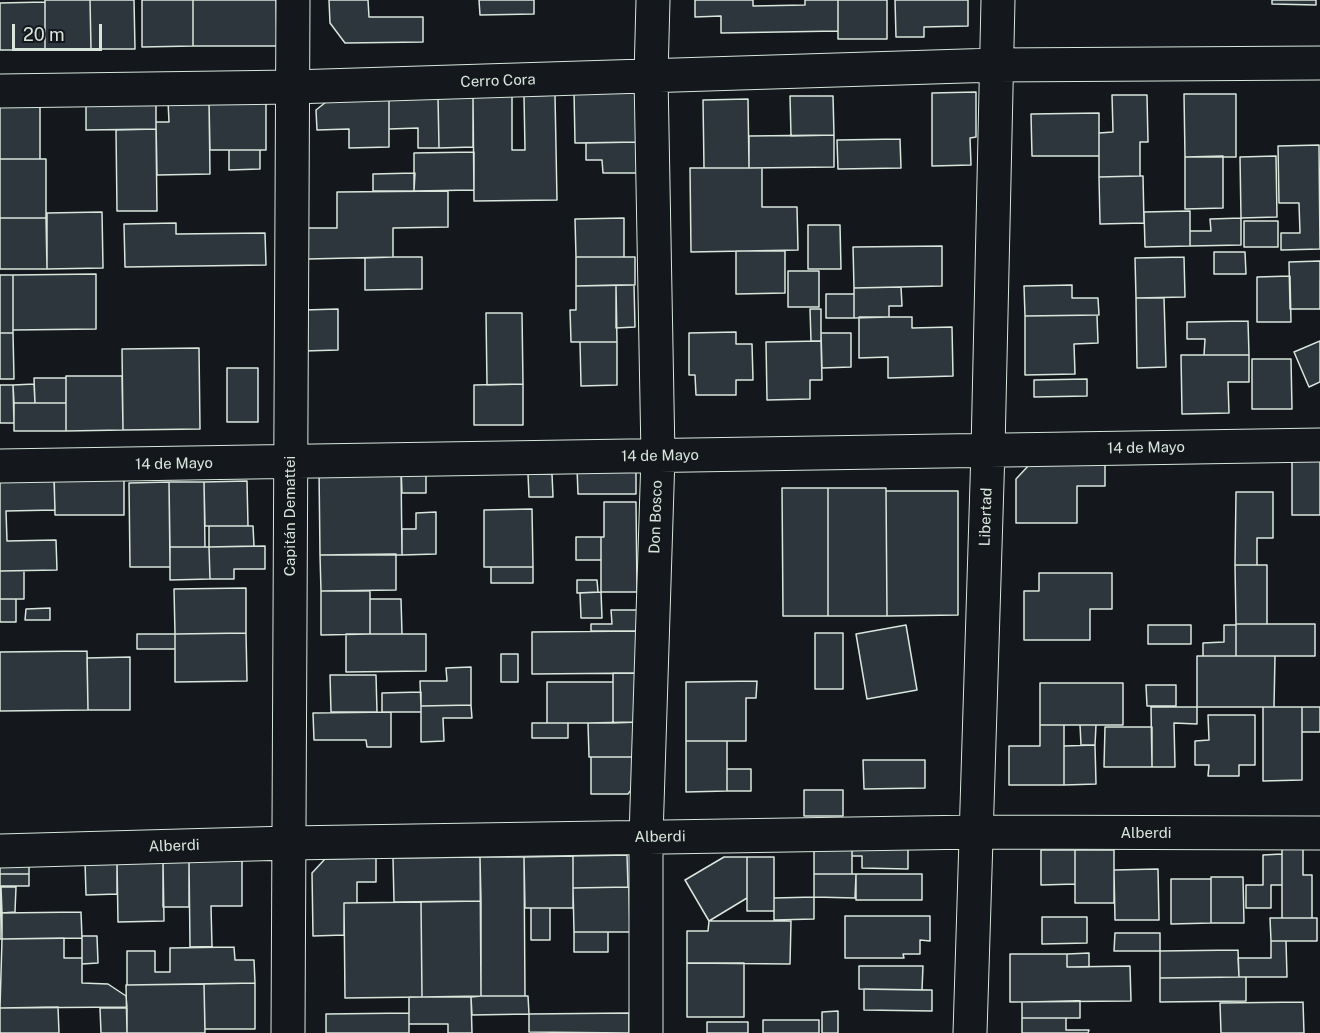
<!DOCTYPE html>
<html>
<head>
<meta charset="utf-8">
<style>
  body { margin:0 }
  #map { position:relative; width:1320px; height:1033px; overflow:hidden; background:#14181c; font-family:"Public Sans",sans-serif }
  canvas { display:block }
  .scale { position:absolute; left:12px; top:24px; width:90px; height:27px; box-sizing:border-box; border:3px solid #d8e6dc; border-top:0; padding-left:8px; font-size:18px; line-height:21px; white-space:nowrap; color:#d8e6dc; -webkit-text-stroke:4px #14181c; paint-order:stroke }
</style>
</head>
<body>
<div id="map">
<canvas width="1320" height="1033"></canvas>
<div class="scale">20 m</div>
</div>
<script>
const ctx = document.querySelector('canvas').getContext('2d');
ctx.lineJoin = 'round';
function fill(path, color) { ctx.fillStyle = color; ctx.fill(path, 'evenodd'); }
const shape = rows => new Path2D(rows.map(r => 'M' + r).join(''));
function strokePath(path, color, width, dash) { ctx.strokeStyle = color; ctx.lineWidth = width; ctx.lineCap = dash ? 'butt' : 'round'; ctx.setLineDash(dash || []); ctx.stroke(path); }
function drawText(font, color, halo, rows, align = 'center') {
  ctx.font = font + ' "Public Sans",sans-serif'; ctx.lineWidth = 4.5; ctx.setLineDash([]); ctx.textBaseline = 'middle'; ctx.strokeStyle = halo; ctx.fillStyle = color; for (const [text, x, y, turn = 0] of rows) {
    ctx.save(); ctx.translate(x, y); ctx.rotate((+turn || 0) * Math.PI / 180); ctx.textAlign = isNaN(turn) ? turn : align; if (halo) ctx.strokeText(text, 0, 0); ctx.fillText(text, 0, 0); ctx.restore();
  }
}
const building = shape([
  [45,0,90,0,91,49,45,50,45,0],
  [90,0,134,0,135,49,91,49,90,0],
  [142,0,193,0,193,46,142,47,142,0],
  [193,0,276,0,277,46,193,46,193,0],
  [329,0,368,0,369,17,423,17,423,42,345,43,330,23,329,0],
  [479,0,534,0,534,14,480,15,479,0],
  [695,0,753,0,753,6,805,5,805,0,838,0,838,31,721,33,721,16,695,17,695,0],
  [838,0,887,0,887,39,838,39,838,0],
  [895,0,968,0,968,26,924,27,924,37,896,37,895,0],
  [1272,0,1316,0,1316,5,1272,4,1272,0],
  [45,2,45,50,0,50,0,3,45,2],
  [645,89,637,142,575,143,574,91,645,89],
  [976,92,976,137,970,138,971,165,932,166,932,93,976,92],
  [1184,94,1236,94,1236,157,1185,157,1184,94],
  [555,95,557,200,474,201,473,96,512,96,512,150,525,150,524,96,555,95],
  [1112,95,1147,95,1148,142,1140,142,1140,176,1099,177,1099,133,1113,132,1112,95],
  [473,96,473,147,439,148,438,97,473,96],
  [790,96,833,96,834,135,791,136,790,96],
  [389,97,389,147,349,148,349,129,317,130,316,110,331,98,389,97],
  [389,97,438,97,439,148,418,148,418,128,389,129,389,97],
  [156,99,156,129,86,130,86,100,156,99],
  [748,99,749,168,704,168,703,100,748,99],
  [266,100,266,150,210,150,209,101,266,100],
  [168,101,209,101,210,174,157,175,156,122,169,122,168,101],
  [0,105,40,105,40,159,0,159,0,105],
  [1099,113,1099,156,1032,156,1031,114,1099,113],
  [156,129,157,211,117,211,116,130,156,129],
  [834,135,834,167,749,168,749,136,834,135],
  [900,139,901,168,838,169,837,140,900,139],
  [637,142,637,173,603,173,602,160,586,160,586,143,637,142],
  [1319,145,1320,249,1281,250,1281,233,1300,233,1299,203,1279,203,1278,146,1319,145],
  [229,150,260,150,260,169,229,170,229,150],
  [474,152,474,190,414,191,414,153,474,152],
  [1223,156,1223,208,1185,209,1185,157,1223,156],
  [1276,156,1277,217,1241,218,1240,157,1276,156],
  [0,159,46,159,46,218,0,218,0,159],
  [690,168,762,168,762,207,797,207,798,250,691,252,690,168],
  [415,173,414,191,373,191,373,174,415,173],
  [1140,176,1143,176,1144,223,1100,224,1099,177,1140,176],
  [448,191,448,227,393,228,393,257,308,259,308,228,337,228,337,192,448,191],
  [1190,211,1190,246,1145,247,1144,212,1190,211],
  [102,212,103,268,47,269,47,213,102,212],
  [0,218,46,218,47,269,0,269,0,218],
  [624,218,624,257,576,257,575,219,624,218],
  [1241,218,1241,245,1190,246,1190,231,1211,231,1210,219,1241,218],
  [1244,221,1278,221,1278,247,1244,247,1244,221],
  [176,223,176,234,265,233,266,265,125,267,124,224,176,223],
  [808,225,840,225,841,269,808,269,808,225],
  [942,246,942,286,854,288,853,247,942,246],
  [736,251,785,251,785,293,736,294,736,251],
  [1214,252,1245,252,1246,274,1214,274,1214,252],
  [393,257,422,257,422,289,365,290,365,258,393,257],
  [576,257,635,257,635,285,576,286,576,257],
  [1184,257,1185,297,1136,298,1135,258,1184,257],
  [1320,261,1320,309,1290,309,1289,262,1320,261],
  [788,271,819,271,819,307,788,307,788,271],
  [96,274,96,329,13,330,13,275,96,274],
  [0,275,13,275,13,333,0,333,0,275],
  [1290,276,1291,322,1257,322,1257,277,1290,276],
  [616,285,617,342,571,342,570,310,576,310,576,286,616,285],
  [616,285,634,285,635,327,616,328,616,285],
  [1072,285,1072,298,1098,298,1099,315,1025,316,1024,286,1072,285],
  [901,287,902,306,889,306,889,317,854,318,854,288,901,287],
  [826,294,854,294,854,318,826,318,826,294],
  [1136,298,1164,298,1166,367,1137,368,1136,298],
  [338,309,338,350,304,351,304,310,338,309],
  [810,309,821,309,821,341,811,341,810,309],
  [486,313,522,313,523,384,487,385,486,313],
  [1097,315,1098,343,1074,344,1075,374,1025,375,1025,316,1097,315],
  [859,317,912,317,912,328,952,327,953,376,888,378,888,357,859,358,859,317],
  [1248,321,1249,355,1204,355,1205,339,1187,339,1187,322,1248,321],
  [736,332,736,344,752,344,753,380,736,380,736,395,696,395,695,375,689,375,689,333,736,332],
  [0,333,13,333,14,379,0,379,0,333],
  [821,333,851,333,851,367,822,368,821,333],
  [821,341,822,380,810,380,810,399,767,400,766,342,821,341],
  [1320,341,1320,382,1309,387,1294,352,1320,341],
  [580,342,617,342,617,385,581,386,580,342],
  [199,348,200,429,123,430,122,349,199,348],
  [1181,355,1249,355,1249,382,1228,382,1229,413,1182,414,1181,355],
  [1252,359,1291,359,1292,409,1252,409,1252,359],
  [227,368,258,368,258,422,227,422,227,368],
  [66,376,122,376,123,430,66,431,66,376],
  [34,378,66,378,66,403,35,403,34,378],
  [1087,379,1087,396,1034,397,1034,380,1087,379],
  [34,384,35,403,14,403,13,385,34,384],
  [523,384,523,425,474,425,474,385,523,384],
  [0,385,13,385,14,423,0,423,0,385],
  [14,403,66,403,66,431,14,431,14,403],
  [1320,456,1320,515,1292,515,1292,457,1320,456],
  [1030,464,1105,464,1105,486,1077,486,1077,523,1016,523,1016,479,1030,464],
  [636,467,636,494,578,494,577,468,636,467],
  [401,468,426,468,426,493,402,493,401,468],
  [401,468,402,555,320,555,319,469,401,468],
  [124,471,124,515,55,515,54,472,124,471],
  [528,474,552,474,553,497,529,497,528,474],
  [54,480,55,510,6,511,7,541,56,540,57,570,0,571,0,481,54,480],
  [247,481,248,526,205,526,204,482,247,481],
  [169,482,170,567,130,567,129,483,169,482],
  [169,482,204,482,205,547,170,547,169,482],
  [782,488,828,488,828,616,783,616,782,488],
  [828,488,886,488,887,616,828,616,828,488],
  [886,491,958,491,958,615,887,616,886,491],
  [1236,492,1273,492,1273,538,1257,538,1257,565,1235,565,1236,492],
  [604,502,636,502,637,592,601,592,601,537,604,537,604,502],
  [532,509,533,567,484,567,484,510,532,509],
  [436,512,436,554,402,555,402,529,416,529,416,513,436,512],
  [209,526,253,526,254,546,209,547,209,526],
  [576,537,601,537,601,560,576,560,576,537],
  [265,546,265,569,234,569,234,579,210,579,209,547,265,546],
  [170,547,209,547,210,579,170,580,170,547],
  [396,554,396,590,321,591,320,555,396,554],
  [1235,565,1267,565,1267,624,1236,624,1235,565],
  [491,567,533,567,533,583,491,583,491,567],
  [0,571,24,571,24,599,0,599,0,571],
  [1039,573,1112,573,1112,609,1090,609,1090,640,1024,640,1024,591,1039,591,1039,573],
  [577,580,597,580,598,592,577,593,577,580],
  [246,588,246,633,175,634,174,589,246,588],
  [321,591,370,591,370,634,321,635,321,591],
  [601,592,602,618,581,618,580,593,601,592],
  [0,599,16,599,16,622,0,622,0,599],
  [370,599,401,599,402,634,370,634,370,599],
  [50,608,50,620,25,620,26,609,50,608],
  [611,610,638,610,638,631,591,631,591,624,612,624,611,610],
  [1236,624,1315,624,1315,656,1236,656,1236,624],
  [906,625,917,690,867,699,856,634,906,625],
  [1148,625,1191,625,1191,644,1148,644,1148,625],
  [1224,625,1236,625,1236,656,1203,656,1203,643,1224,642,1224,625],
  [638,631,639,673,532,674,532,632,638,631],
  [246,633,247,681,175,682,175,634,246,633],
  [815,633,843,633,843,689,815,689,815,633],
  [137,634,175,634,175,649,137,649,137,634],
  [346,634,426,634,426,671,346,672,346,634],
  [87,651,88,710,0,711,0,652,87,651],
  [501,654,518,654,518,682,501,682,501,654],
  [1197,656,1275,656,1274,707,1197,707,1197,656],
  [130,657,130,710,88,710,87,658,130,657],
  [471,667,471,705,421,706,420,681,447,681,446,668,471,667],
  [613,673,639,673,639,722,613,723,613,673],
  [330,675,376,675,377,712,331,712,330,675],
  [757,681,756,698,746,698,746,741,686,741,686,682,757,681],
  [547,682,613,682,613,723,547,723,547,682],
  [1040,683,1123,683,1123,725,1040,725,1040,683],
  [1146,685,1176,685,1176,706,1147,706,1146,685],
  [421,692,421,712,382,712,382,693,421,692],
  [471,705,472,718,443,718,444,741,421,742,421,706,471,705],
  [1151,707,1197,707,1197,724,1174,723,1175,767,1152,767,1151,707],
  [1263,707,1302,707,1302,780,1263,781,1263,707],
  [1302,707,1320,707,1320,732,1302,732,1302,707],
  [391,712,391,747,367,747,366,740,314,740,313,713,391,712],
  [1208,715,1255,715,1255,765,1239,765,1239,776,1208,776,1209,765,1195,765,1195,741,1209,740,1208,715],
  [634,722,635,757,589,757,588,723,634,722],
  [532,723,568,723,568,738,532,738,532,723],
  [1040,725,1064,725,1064,785,1009,785,1009,746,1040,746,1040,725],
  [1080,725,1096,725,1095,745,1081,745,1080,725],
  [1105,727,1152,727,1152,767,1104,767,1105,727],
  [686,741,727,741,727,791,686,792,686,741],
  [1095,745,1096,784,1064,785,1064,746,1095,745],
  [591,757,635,757,635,785,628,794,591,794,591,757],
  [863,760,925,760,925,788,864,789,863,760],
  [727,769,751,769,751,791,727,791,727,769],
  [804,790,843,790,843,816,804,816,804,790],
  [852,834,908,835,908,869,862,868,862,856,852,856,852,834],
  [814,846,852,847,852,874,814,874,814,846],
  [1282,848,1303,848,1303,875,1312,875,1312,918,1282,918,1282,848],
  [1041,850,1075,850,1075,884,1041,885,1041,850],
  [1075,850,1114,850,1114,903,1075,903,1075,850],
  [1282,854,1282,885,1271,885,1271,908,1246,908,1246,885,1263,885,1263,855,1282,854],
  [627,855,628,887,573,888,573,856,627,855],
  [573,856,573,908,525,908,524,857,573,856],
  [480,857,524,857,525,996,481,996,480,857],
  [480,857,481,901,394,902,393,858,480,857],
  [724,857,747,857,747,898,709,921,685,880,724,857],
  [747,857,774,857,774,911,747,911,747,857],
  [376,858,376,882,357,882,357,903,344,903,344,935,313,936,312,873,325,859,376,858],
  [163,859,189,859,189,907,163,907,163,859],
  [189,859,242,859,242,906,211,906,212,947,190,947,189,859],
  [0,860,29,860,29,874,0,874,0,860],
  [163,860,164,921,118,922,117,861,163,860],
  [85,861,117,861,117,894,86,895,85,861],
  [1158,869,1159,920,1115,920,1114,870,1158,869],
  [0,874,29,874,29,886,0,886,0,874],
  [814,874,856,874,855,898,814,897,814,874],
  [856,874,922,874,922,900,856,900,856,874],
  [1211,877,1243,877,1244,923,1211,923,1211,877],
  [1171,879,1211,879,1211,923,1171,924,1171,879],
  [0,887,1,887,2,939,0,939,0,887],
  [1,887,16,887,15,912,2,913,1,887],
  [629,887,630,932,574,932,573,888,629,887],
  [814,897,814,919,774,920,774,898,814,897],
  [481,901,481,996,422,997,421,902,481,901],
  [421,902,422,997,345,998,344,903,421,902],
  [531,908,550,908,550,940,531,940,531,908],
  [81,912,82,938,2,939,2,913,81,912],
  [845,916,930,916,930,941,920,940,920,954,903,954,904,958,845,958,845,916],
  [1042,917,1087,917,1087,943,1042,944,1042,917],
  [1270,918,1317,918,1317,941,1271,941,1270,918],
  [709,921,791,921,790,964,687,963,687,931,708,931,709,921],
  [574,932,608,932,608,952,574,952,574,932],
  [1115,933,1160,933,1160,951,1114,951,1115,933],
  [82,936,97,936,98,963,82,964,82,936],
  [64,938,64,958,82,958,82,983,108,984,126,996,127,1007,0,1008,2,939,64,938],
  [1271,941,1286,941,1287,977,1239,977,1238,958,1271,958,1271,941],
  [234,947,235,960,254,960,255,983,127,985,127,951,155,951,155,972,170,972,170,948,234,947],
  [1238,950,1239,977,1160,978,1160,951,1238,950],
  [1089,953,1089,967,1067,967,1067,954,1089,953],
  [1010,954,1067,954,1067,967,1130,966,1131,1001,1010,1002,1010,954],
  [687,963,744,963,744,1017,687,1017,687,963],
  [859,966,923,966,922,990,859,989,859,966],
  [1239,977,1246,977,1246,1001,1160,1002,1160,978,1239,977],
  [255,983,255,1029,205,1029,204,984,255,983],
  [204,984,205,1033,127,1033,126,985,204,984],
  [864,989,932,990,932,1011,864,1010,864,989],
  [481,996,528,996,529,1014,472,1015,471,997,481,996],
  [409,997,471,997,472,1033,448,1033,448,1024,409,1024,409,997],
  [1080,1001,1080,1018,1022,1018,1022,1002,1080,1001],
  [1303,1002,1304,1033,1221,1033,1220,1003,1303,1002],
  [58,1007,59,1033,0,1033,0,1008,58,1007],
  [100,1008,127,1008,127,1033,101,1033,100,1008],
  [838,1011,838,1033,822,1033,822,1012,838,1011],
  [409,1013,409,1033,326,1033,326,1014,409,1013],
  [629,1013,629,1033,529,1032,529,1014,629,1013],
  [1022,1018,1066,1018,1066,1030,1089,1030,1088,1033,1022,1033,1022,1018],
  [763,1020,819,1020,819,1033,763,1033,763,1020],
  [707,1022,748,1022,748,1033,707,1033,707,1022]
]);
fill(building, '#2c363c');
strokePath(building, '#d8e6dc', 1.5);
const minor = shape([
  [0,91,292,87,996,65,1320,63],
  [0,466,1320,445],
  [0,851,289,843,976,832,1320,833],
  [288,1033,293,0],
  [646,1033,646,837,658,456,651,76,653,0],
  [970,1033,988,450,998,0]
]);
strokePath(minor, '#d8e6dc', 35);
strokePath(minor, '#14181c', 33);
drawText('15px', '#d8e6dc', '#14181c', [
  ["Cerro Cora",498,81,-2],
  ["14 de Mayo",1146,448,-1],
  ["14 de Mayo",660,456,-1],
  ["14 de Mayo",174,464,-1],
  ["Capitán Demattei",290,516,-90],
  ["Don Bosco",656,517,-88],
  ["Libertad",986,517,-88],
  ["Alberdi",1146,833],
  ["Alberdi",660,837,-1],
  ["Alberdi",174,846,-2]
]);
</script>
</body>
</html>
